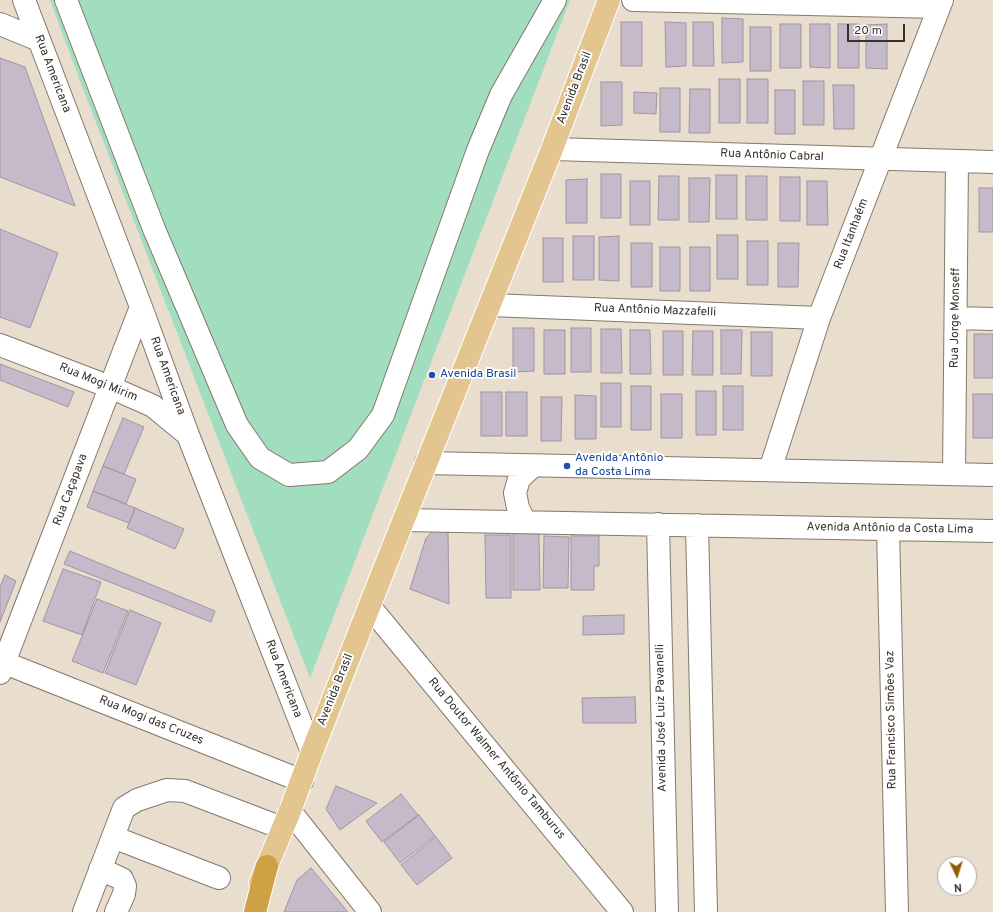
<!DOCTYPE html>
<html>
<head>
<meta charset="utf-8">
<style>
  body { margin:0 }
  #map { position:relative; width:993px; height:912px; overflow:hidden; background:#e9ddcd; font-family:Overpass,sans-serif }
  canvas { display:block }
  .north { position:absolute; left:937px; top:856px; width:40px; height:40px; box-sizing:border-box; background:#fff; border:1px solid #afadaa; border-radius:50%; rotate:176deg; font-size:11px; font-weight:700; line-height:16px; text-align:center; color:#36312b }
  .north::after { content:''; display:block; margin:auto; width:14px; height:18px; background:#8d5f06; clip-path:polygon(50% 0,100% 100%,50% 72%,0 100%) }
  .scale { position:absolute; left:847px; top:24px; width:58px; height:18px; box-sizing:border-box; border:2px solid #36312b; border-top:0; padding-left:5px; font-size:12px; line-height:14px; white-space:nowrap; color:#36312b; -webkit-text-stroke:3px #fff; paint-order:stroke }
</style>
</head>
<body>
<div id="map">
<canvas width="993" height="912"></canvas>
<div class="north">N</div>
<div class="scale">20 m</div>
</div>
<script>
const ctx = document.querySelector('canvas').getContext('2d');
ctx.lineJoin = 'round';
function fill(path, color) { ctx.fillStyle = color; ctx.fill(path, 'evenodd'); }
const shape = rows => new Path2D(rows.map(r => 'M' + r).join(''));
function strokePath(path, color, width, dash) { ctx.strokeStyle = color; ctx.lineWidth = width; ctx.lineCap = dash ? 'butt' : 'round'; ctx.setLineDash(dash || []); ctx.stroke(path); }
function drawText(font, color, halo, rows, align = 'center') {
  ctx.font = font + ' Overpass,sans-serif'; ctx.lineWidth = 4; ctx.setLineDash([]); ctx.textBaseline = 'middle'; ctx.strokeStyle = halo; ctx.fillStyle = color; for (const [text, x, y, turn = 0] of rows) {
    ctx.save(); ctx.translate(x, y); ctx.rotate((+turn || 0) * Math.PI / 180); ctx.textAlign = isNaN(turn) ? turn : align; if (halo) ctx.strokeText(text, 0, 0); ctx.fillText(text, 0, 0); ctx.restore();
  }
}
fill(shape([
  [50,0,570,0,310,678,82,86]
]), '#a1debf');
const building = shape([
  [722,18,743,19,743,62,722,63,722,18],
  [621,22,642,22,642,66,621,66,621,22],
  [665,22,686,23,686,66,666,67,665,22],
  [693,22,713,22,714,66,693,66,693,22],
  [780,24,801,24,801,68,780,68,780,24],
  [810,24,830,24,830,68,810,67,810,24],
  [838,24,859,24,859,68,838,68,838,24],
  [887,24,887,69,866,68,866,25,887,24],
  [750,27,771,27,771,71,750,71,750,27],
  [0,58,25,67,75,206,0,177,0,58],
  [719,79,740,79,740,123,719,123,719,79],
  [747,79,768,79,768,123,747,123,747,79],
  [803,81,824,81,824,125,803,125,803,81],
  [601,82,622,82,622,125,601,126,601,82],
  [833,85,854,85,854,129,834,129,833,85],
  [660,88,680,88,680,132,660,132,660,88],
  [690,89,710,89,710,133,689,133,690,89],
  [775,90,795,90,795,134,775,134,775,90],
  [634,92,657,93,656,114,634,113,634,92],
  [601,174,621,174,621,218,601,218,601,174],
  [716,175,737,175,737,219,716,219,716,175],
  [659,176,679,176,679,220,658,220,659,176],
  [746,176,767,176,767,220,746,220,746,176],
  [780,177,800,177,800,221,780,221,780,177],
  [689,178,710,178,709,222,689,222,689,178],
  [587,179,587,223,566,223,566,180,587,179],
  [630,181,650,181,650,225,630,225,630,181],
  [807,181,827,181,828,225,807,225,807,181],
  [979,188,993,188,993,232,979,232,979,188],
  [0,229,58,253,30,328,0,317,0,229],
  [717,235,738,235,738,279,717,279,717,235],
  [573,236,594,236,594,280,573,280,573,236],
  [619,236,619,281,599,280,599,237,619,236],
  [543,238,563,238,563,282,543,282,543,238],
  [747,241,768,241,768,285,747,285,747,241],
  [631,243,652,243,652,287,631,287,631,243],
  [778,243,799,243,798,287,778,287,778,243],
  [660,247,680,247,680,291,660,291,660,247],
  [690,247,710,247,710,291,690,291,690,247],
  [513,328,534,328,534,371,513,372,513,328],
  [571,328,591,328,591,372,571,372,571,328],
  [601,329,621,329,622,373,601,373,601,329],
  [544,330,565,330,565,374,544,374,544,330],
  [630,330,650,330,651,374,630,374,630,330],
  [721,330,742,330,741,374,721,374,721,330],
  [663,331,683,331,683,375,663,375,663,331],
  [693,331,713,331,713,375,692,375,693,331],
  [751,332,772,332,772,376,751,376,751,332],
  [974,334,993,334,993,378,974,378,974,334],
  [0,364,74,392,68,407,0,380,0,364],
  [601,383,621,383,621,427,601,427,601,383],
  [631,386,651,386,651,430,631,430,631,386],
  [723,386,743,386,743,430,723,430,723,386],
  [696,391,716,391,716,435,696,435,696,391],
  [481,392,502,392,502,436,481,436,481,392],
  [506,392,527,392,527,436,506,436,506,392],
  [661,394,682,394,682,438,661,438,661,394],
  [973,394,993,394,993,438,973,438,973,394],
  [575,395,596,396,596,439,575,439,575,395],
  [541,397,562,397,561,441,541,441,541,397],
  [123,418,144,427,124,474,103,466,123,418],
  [103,466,136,479,126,504,93,491,103,466],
  [93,491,135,508,129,523,87,507,93,491],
  [135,508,184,529,175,549,127,528,135,508],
  [433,531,448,531,449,604,410,589,426,538,433,531],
  [513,533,539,533,540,590,513,590,513,533],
  [485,535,511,535,511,598,486,598,485,535],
  [544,536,569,537,568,588,543,588,544,536],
  [571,536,599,536,599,566,594,566,594,590,571,590,571,536],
  [70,551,215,611,211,622,64,564,70,551],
  [63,569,101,582,82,635,43,621,63,569],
  [5,575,16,581,0,622,0,587,5,575],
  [97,599,128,611,103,673,72,661,97,599],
  [130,610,161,623,136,685,105,673,130,610],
  [624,615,624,634,583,635,583,616,624,615],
  [635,697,636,723,583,723,582,698,635,697],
  [336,786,377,803,340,830,326,809,336,786],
  [401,794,418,815,382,842,366,821,401,794],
  [419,815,435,836,400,863,384,842,419,815],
  [436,837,452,858,417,885,401,865,436,837],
  [311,868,348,912,284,912,297,880,311,868]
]);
fill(building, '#c5bac9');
strokePath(building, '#a095a3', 1);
const minor = shape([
  [24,0,141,307,188,435,312,752],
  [66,0,154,229,237,425,260,458,289,475,328,472,358,449,383,415,478,150,501,95,555,0],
  [633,0,939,7],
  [0,24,39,40],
  [552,149,993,162],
  [490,305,819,318],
  [956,318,993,319],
  [0,345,110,387,153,406,187,434],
  [426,463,993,475],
  [770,470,819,318,942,0],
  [954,474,957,161],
  [404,520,993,531],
  [525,522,518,508,515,493,519,479,533,466],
  [658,524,667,912],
  [697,525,706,912],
  [888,529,897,912],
  [370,607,622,912],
  [0,661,302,781],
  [0,673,141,307],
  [290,811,370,912],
  [113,837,219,878],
  [100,869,122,879,125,886,124,894,116,912],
  [84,912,124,808,137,800,167,790,185,791,282,828]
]);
const major = shape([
  [260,883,290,811,312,752,388,559,552,149,609,0]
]);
const highway = shape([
  [255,912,267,866]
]);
strokePath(minor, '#84796b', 24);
strokePath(major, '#fff', 24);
strokePath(highway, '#fff', 24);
strokePath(minor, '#fff', 22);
strokePath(major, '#e3c68f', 22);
strokePath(highway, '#d0a044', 22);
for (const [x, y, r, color] of [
  [432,375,4,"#1a4fb4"],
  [567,466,4,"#1a4fb4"]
]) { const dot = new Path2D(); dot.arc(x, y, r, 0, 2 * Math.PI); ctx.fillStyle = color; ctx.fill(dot); strokePath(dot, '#fff', 1.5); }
drawText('12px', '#36312b', '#fff', [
  ["Rua Americana",52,74,69],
  ["Avenida Brasil",575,88,-69],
  ["Rua Antônio Cabral",772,156,2],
  ["Rua Itanhaém",852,234,-69],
  ["Rua Antônio Mazzafelli",655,311,2],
  ["Rua Jorge Monseff",956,318,-89],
  ["Rua Americana",167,376,70],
  ["Rua Mogi Mirim",98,383,22],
  ["Rua Caçapava",71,490,-69],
  ["Avenida Antônio da Costa Lima",890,529,1],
  ["Rua Americana",283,679,69],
  ["Avenida Brasil",336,690,-68],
  ["Avenida José Luiz Pavanelli",662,718,-91],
  ["Rua Francisco Simões Vaz",892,720,-91],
  ["Rua Mogi das Cruzes",151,721,22],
  ["Rua Doutor Walmer Antônio Tamburus",496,759,50]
]);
drawText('12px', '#164399', '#fff', [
  ["Avenida Brasil",440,375],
  ["Avenida Antônio",575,459],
  ["da Costa Lima",575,473]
], 'left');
</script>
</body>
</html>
